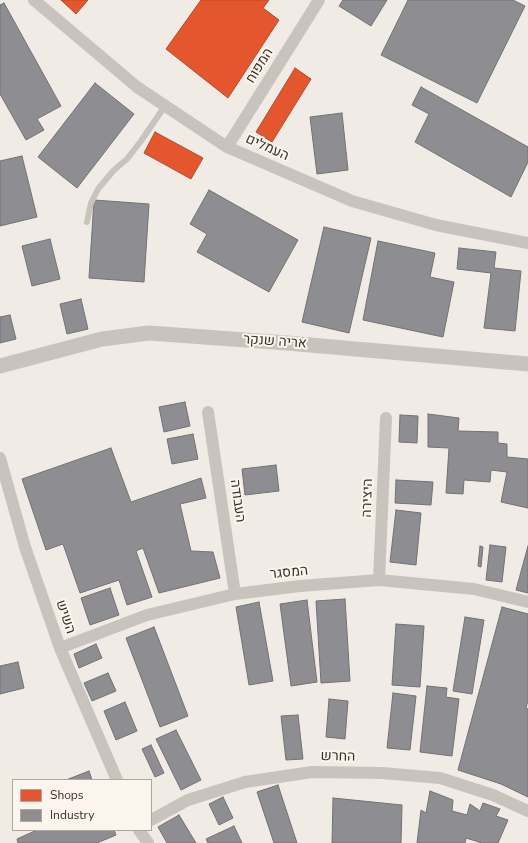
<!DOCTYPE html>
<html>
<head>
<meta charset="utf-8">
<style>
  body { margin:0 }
  #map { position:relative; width:528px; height:843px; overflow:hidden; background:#f0ebe5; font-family:"Nunito Sans",sans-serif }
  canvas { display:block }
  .legend { position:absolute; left:12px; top:779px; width:140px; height:52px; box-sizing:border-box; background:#fbf5ee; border:1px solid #aea6a0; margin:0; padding:5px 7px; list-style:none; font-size:12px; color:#3b302b }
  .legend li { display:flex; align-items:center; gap:8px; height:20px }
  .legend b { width:20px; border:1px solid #aea6a0 }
</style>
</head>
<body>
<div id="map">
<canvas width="528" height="843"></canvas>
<ul class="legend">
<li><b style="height:11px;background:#e4572e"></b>Shops</li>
<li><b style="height:11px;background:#8d8d92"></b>Industry</li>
</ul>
</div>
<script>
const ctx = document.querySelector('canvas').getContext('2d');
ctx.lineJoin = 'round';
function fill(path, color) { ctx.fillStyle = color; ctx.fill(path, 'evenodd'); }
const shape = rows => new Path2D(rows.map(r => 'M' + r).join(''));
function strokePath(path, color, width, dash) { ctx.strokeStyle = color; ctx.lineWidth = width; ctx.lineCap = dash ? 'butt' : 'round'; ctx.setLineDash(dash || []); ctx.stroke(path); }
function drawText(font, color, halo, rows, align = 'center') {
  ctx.font = font + ' "Nunito Sans",Heebo,sans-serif'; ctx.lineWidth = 4; ctx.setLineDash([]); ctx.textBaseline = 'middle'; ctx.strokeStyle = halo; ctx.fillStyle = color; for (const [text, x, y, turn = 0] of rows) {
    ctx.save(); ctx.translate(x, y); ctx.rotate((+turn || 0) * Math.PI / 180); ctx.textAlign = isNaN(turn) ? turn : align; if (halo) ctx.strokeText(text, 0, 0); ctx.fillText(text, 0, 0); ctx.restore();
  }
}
const shops = shape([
  [61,0,88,0,76,14,61,0],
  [201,0,269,0,263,8,279,20,228,98,166,49,201,0],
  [295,68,311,79,272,142,256,132,295,68],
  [155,132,203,158,191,179,144,153,155,132]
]);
fill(shops, '#e4572e');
strokePath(shops, '#b14b2d', 1);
const industry = shape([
  [343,0,387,0,371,26,339,6,343,0],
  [408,0,513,0,525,6,477,103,381,55,408,0],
  [4,3,61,106,37,119,44,130,26,140,0,94,0,5,4,3],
  [95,83,134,114,77,188,38,157,95,83],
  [421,87,528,147,528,162,511,197,415,142,429,114,412,105,421,87],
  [342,113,348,170,317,174,310,117,342,113],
  [22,156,37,217,0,226,0,161,22,156],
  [209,190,298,240,269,292,197,252,207,234,190,224,209,190],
  [94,200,149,204,144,282,89,278,94,200],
  [324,227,371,238,349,333,302,322,324,227],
  [50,239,60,279,32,286,22,246,50,239],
  [378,241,435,253,430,277,454,282,443,337,363,320,378,241],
  [459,248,496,252,494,268,521,271,515,331,484,328,491,273,457,269,459,248],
  [81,299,88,329,67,334,60,304,81,299],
  [10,315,16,339,0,343,0,317,10,315],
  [185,402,190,426,164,432,159,407,185,402],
  [428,414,459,418,458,431,498,432,498,443,507,444,507,457,528,459,528,508,501,502,507,472,491,470,490,482,464,480,463,494,446,493,449,448,428,447,428,414],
  [400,415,418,416,417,443,399,442,400,415],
  [193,434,198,459,172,464,167,439,193,434],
  [111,448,131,502,201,478,206,498,180,504,191,551,213,552,220,578,159,593,143,548,136,551,152,597,127,605,119,580,80,593,63,544,46,550,22,479,111,448],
  [276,465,279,491,245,495,242,469,276,465],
  [396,480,433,482,431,505,395,503,396,480],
  [396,510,421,513,416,565,390,562,396,510],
  [490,545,506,547,502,582,486,580,490,545],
  [480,546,483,547,481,567,478,566,480,546],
  [528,546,528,593,516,590,528,546],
  [110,588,119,615,90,625,81,598,110,588],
  [345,599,350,681,321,683,316,601,345,599],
  [307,600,317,682,291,686,280,604,307,600],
  [259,602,273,681,249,685,236,607,259,602],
  [502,607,528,614,528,700,526,708,528,709,528,797,501,784,458,770,502,607],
  [465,617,484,620,472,694,453,691,465,617],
  [396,624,424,626,420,687,392,685,396,624],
  [154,627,188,716,160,727,126,638,154,627],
  [96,644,102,658,79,668,74,654,96,644],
  [18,662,24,688,0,694,0,666,18,662],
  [108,673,116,691,92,701,84,683,108,673],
  [427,686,447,688,446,697,459,699,452,756,420,752,427,686],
  [393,693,416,696,410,750,387,748,393,693],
  [329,699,348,701,345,739,326,737,329,699],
  [125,702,137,731,116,740,104,711,125,702],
  [298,715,303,759,286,760,281,716,298,715],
  [176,730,201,780,181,790,156,739,176,730],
  [151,745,164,773,155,777,142,749,151,745],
  [89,771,92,780,66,780,89,771],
  [278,785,297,843,274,843,257,792,278,785],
  [430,791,453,800,452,811,467,815,470,804,480,811,483,803,500,809,496,816,508,820,498,843,482,843,466,838,465,843,417,843,421,810,426,813,430,791],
  [223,797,233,818,219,825,209,804,223,797],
  [333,798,402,805,401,843,332,843,333,798],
  [179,815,196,843,167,843,158,827,179,815],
  [234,826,242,843,208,843,206,839,234,826],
  [37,830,114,830,116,835,97,843,18,843,17,839,37,830]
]);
fill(industry, '#8d8d92');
strokePath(industry, '#747173', 1);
strokePath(shape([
  [87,222,91,203,98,189,114,170,127,159,141,141,165,106]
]), '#c9c3be', 6);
strokePath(shape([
  [34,0,137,87,227,147,352,201,436,225,528,243],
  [227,147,319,0],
  [208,412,235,594],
  [0,458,25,547,60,648,117,780],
  [379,580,386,418],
  [60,648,147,615,235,594,300,586,379,580,474,589,528,602],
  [151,820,188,800,245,782,312,772,382,773,440,778,493,795,528,811],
  [139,830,148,843]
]), '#c9c3be', 12);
strokePath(shape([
  [0,366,102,339,149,333,287,343,528,364]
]), '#c9c3be', 15);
drawText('14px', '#3b302b', '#fbf5ee', [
  ["המפוח",260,66,-58],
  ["העמלים",267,148,24],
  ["אריה שנקר",275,342,4],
  ["היצירה",368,498,-88],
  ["העבודה",237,501,82],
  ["המסגר",289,573,-6],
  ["השיש",65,617,71],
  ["החרש",338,757,1]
]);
</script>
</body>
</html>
